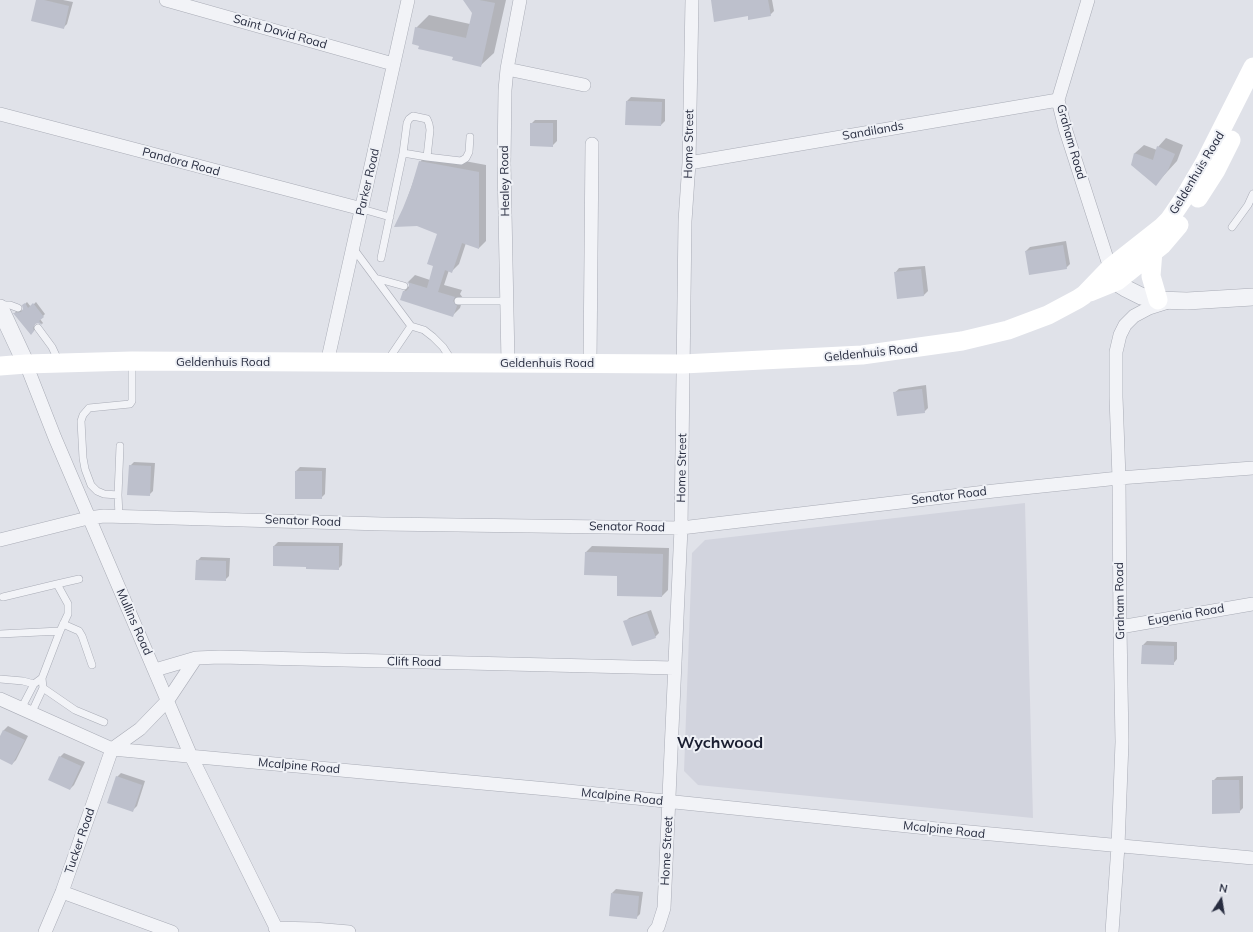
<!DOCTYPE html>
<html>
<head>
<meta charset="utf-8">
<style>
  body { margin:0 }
  #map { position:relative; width:1253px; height:932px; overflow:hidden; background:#e0e2e9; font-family:Mulish,sans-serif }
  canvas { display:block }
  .north { position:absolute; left:1201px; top:880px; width:40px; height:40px; -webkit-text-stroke:3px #eff1f6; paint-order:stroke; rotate:12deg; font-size:11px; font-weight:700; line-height:16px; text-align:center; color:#282d40 }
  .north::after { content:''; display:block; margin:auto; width:14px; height:18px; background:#282d40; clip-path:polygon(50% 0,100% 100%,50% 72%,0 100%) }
</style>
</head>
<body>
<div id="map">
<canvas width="1253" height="932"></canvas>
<div class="north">N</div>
</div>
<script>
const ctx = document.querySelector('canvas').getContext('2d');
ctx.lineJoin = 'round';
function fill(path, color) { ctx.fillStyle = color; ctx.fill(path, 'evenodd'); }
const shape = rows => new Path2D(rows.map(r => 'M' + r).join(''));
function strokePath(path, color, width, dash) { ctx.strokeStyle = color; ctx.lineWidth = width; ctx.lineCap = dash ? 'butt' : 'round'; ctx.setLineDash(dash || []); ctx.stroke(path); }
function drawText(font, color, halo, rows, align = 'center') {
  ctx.font = font + ' Mulish,sans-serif'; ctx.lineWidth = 4; ctx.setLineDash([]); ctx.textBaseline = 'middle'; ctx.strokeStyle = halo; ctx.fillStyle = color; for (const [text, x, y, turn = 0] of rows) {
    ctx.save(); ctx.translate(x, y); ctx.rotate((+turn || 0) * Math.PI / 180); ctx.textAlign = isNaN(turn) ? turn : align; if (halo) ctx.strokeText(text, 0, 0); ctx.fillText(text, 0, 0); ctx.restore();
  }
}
fill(shape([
  [1025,503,1033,818,698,785,684,771,692,553,705,540]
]), '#d2d4de');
fill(shape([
  [37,0,63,0,73,2,67,24,63,28],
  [465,0,506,0,494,53,481,65,420,45,416,28,429,15,470,24,473,13],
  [712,0,772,0,774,11,770,15,748,15],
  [631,97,665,99,665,121,661,125,627,101],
  [535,120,557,120,557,141,552,146,531,124],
  [1166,138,1183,145,1177,161,1156,184,1132,164,1135,153,1144,145,1157,150,1158,147],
  [427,154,486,165,486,241,479,248,466,243,459,264,452,271,449,270,444,285,462,290,460,294,463,298,460,308,453,315,404,291,410,285,408,282,415,275,430,280,434,266,438,233,404,208,420,162],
  [1066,241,1070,264,1066,268,1026,251,1030,247],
  [925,266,928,291,924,295,898,298,895,273,899,268],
  [27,302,31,307,36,302,45,314,40,319,43,323,42,324,38,322,36,323,34,326,36,329,31,333,15,313,16,311,24,310,23,306],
  [926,385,928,408,924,412,894,393,899,389],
  [134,462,155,463,153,491,149,495,130,466],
  [300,467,326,468,325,494,321,498,296,471],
  [278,542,343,543,342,565,338,569,307,566,274,546],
  [592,546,669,548,668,590,662,596,619,575,585,574,586,552],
  [201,557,230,558,229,576,225,580,197,561],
  [651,610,659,633,655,637,625,622,629,618],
  [1147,641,1177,642,1177,659,1173,664,1142,646],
  [8,726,28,736,16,760,12,764,0,758,0,738,4,730],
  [64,753,85,762,74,785,70,789,50,780,60,757],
  [121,773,145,781,137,806,133,810,117,777],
  [1243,776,1243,808,1239,812,1213,781,1217,777],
  [616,889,643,892,640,914,636,918,612,893]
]), '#0003');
fill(shape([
  [36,0,44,0,69,6,64,29,31,21],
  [463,0,479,0,495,3,481,67,452,60,453,57,423,50,418,49,419,46,412,44,415,27,466,38,472,13],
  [711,0,768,0,771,16,748,20,748,16,714,22],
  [626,101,662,102,661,126,625,125],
  [530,123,553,123,553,147,530,146],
  [1157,146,1175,154,1168,170,1156,186,1131,165,1134,153,1153,160],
  [419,161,479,172,479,249,462,243,452,273,445,270,438,292,455,297,453,301,457,306,453,317,400,300,403,291,406,291,409,288,409,284,407,282,427,288,433,266,427,264,437,234,417,226,394,227,403,208,411,188],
  [1063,245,1067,269,1029,275,1025,251],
  [921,269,924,296,897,299,894,272],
  [25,303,28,308,33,303,44,317,39,321,42,325,38,323,35,324,33,328,34,331,31,335,13,313,21,312,23,309,22,305],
  [922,389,925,413,897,416,893,392],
  [129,465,151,466,150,496,127,495],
  [295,471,322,471,322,499,295,499],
  [273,546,339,546,339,570,306,569,306,567,273,566],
  [585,552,663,554,662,597,617,596,617,576,584,575],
  [196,560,226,561,226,581,195,580],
  [647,613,656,638,632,646,623,621],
  [1142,645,1174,646,1174,665,1141,664],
  [3,730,25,740,12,765,0,759,0,736],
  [59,756,81,766,70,790,48,780],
  [116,776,142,785,133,812,107,803],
  [1212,780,1239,780,1240,813,1212,814],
  [611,893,639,896,637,919,609,916]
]), '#bdc0cc');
const service = shape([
  [403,153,427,157,461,161,466,158,469,152,470,137],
  [362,209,390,217],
  [1232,227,1248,205,1253,194],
  [353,248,411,326,424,330,433,337,443,347,452,361],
  [381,258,403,153,407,123,409,119,413,116,427,119,429,124,430,130,427,157],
  [375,278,404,286],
  [458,301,507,301],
  [0,305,10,305,18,308],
  [38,328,52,347,59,362],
  [388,360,411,326],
  [120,446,118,495,104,494,97,491,91,485,85,469,83,458,81,421,83,415,89,408,130,404,132,401,132,362],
  [118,495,119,516],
  [57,584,79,579],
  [3,597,57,584,68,604,68,614,60,631,42,678],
  [63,624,79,631,82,636,92,665],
  [0,634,60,631],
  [0,679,23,681,34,684],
  [43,688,75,710,104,722],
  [21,709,34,684,42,678,43,688,31,714]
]);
const minor = shape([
  [166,0,393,64],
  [1088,0,1058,100,1065,128,1110,268],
  [507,69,584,85],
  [0,114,362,209],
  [689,163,1058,100],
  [508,362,504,163,505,90,507,69,520,0],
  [327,363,408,0],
  [590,363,592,144],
  [26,364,55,438,191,756,278,932],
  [0,540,88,518,104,516,382,524,681,528,994,491,1119,478,1253,468],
  [1120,627,1253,604],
  [155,670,196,658,220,657,674,668],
  [0,699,112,749,558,790,937,829,1253,858],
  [62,892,172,932],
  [275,928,314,929,349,932],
  [45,932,62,892,112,749,140,729,168,700,196,658],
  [654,932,658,927,664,908,681,528,685,221,689,163,692,0],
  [1112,932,1118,846,1122,742,1120,627,1119,478,1116,397,1116,352,1120,335,1125,325,1134,316,1149,308,1168,302]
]);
const tertiary = shape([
  [1111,271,1113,277,1119,284,1127,289,1141,296,1158,300,1187,301,1253,297],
  [0,308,26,364]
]);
strokePath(service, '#a9acb6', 8);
strokePath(minor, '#a9acb6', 14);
strokePath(tertiary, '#a9acb6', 18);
strokePath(service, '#f2f3f7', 7);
strokePath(minor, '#f2f3f7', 13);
strokePath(tertiary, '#f2f3f7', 17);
strokePath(shape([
  [1198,198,1216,170,1231,140],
  [1153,251,1151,276,1158,300],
  [1090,292,1117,281,1162,245,1179,225],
  [0,366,26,364,132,361,683,364,862,355,962,341,1008,330,1048,315,1078,299,1084,295,1110,268,1162,227,1169,220,1184,198,1205,162,1253,67]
]), '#fff', 19);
drawText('12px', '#282d40', '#eff1f6', [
  ["Saint David Road",280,32,16],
  ["Sandilands",873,131,-10],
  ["Graham Road",1071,142,74],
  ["Home Street",689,144,-89],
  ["Pandora Road",181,162,15],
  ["Geldenhuis Road",1197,173,-59],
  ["Healey Road",505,181,-91],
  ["Parker Road",368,182,-77],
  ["Geldenhuis Road",871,353,-6],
  ["Geldenhuis Road",223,362],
  ["Geldenhuis Road",547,363],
  ["Home Street",682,468,-89],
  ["Senator Road",949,496,-7],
  ["Senator Road",303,521,2],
  ["Senator Road",627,527,1],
  ["Graham Road",1120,601,-91],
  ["Eugenia Road",1186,615,-10],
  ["Mullins Road",134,622,66],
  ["Clift Road",414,662,1],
  ["Mcalpine Road",299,766,5],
  ["Mcalpine Road",622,797,6],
  ["Mcalpine Road",944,830,6],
  ["Tucker Road",80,841,-71],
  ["Home Street",667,851,-87]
]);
drawText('bold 16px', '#1b1f31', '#eff1f6', [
  ["Wychwood",720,743]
]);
</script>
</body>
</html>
